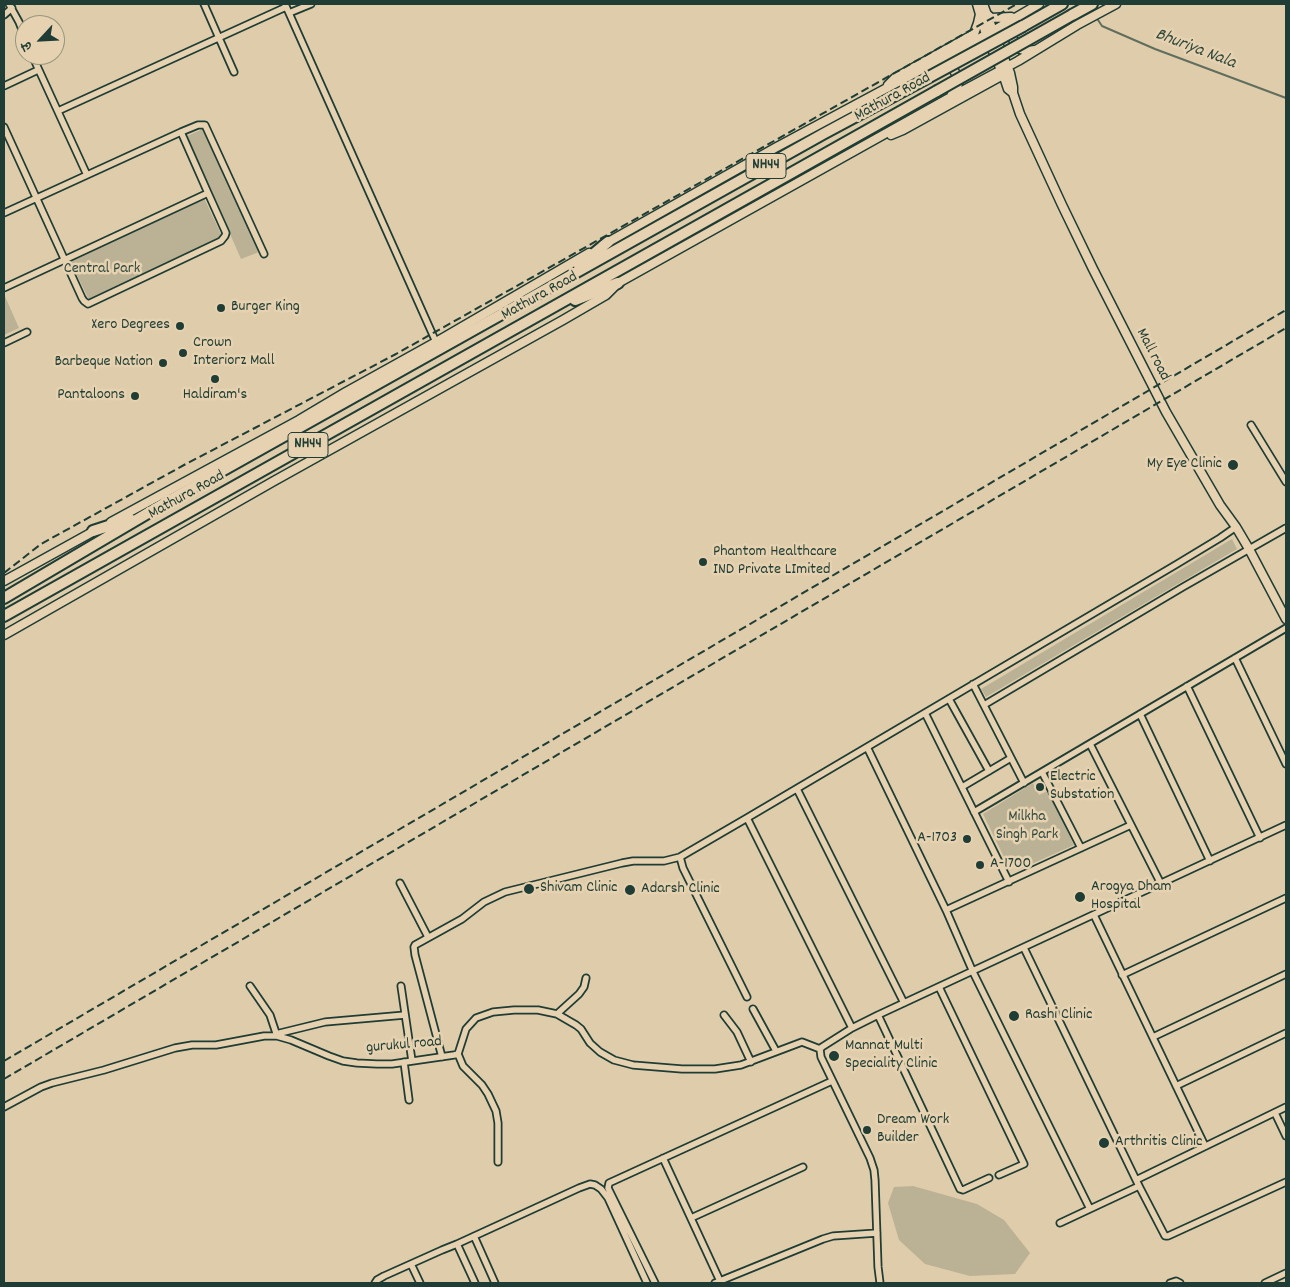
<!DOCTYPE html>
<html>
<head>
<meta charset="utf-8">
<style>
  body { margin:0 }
  #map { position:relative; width:1290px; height:1287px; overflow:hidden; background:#deccab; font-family:Dekko,"Playpen Sans Deva",sans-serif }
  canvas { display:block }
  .frame { position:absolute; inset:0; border:5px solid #1f3d34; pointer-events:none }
  .north { position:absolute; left:15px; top:15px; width:50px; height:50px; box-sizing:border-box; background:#e6d2b0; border:1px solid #96967e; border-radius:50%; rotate:245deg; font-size:14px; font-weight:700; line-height:20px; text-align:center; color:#1f3d34 }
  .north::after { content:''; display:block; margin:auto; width:18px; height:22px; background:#1f3d34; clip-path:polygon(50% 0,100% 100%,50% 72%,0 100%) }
</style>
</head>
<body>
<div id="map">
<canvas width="1290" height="1287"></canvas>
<div class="frame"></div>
<div class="north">उ</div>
</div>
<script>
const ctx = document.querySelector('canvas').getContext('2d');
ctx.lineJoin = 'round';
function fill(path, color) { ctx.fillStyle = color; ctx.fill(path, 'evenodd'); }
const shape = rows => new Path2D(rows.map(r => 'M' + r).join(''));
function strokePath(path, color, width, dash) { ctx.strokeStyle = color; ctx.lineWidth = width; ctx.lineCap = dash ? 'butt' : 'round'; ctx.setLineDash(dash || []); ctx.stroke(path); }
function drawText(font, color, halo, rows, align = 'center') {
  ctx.font = font + ' Dekko,sans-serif'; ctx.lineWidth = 5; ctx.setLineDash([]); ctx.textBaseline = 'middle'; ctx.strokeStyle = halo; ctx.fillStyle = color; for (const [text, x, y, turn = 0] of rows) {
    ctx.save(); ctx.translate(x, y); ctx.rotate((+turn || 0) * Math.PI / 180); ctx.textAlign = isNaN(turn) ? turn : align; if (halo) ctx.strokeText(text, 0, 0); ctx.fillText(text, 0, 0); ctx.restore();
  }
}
fill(shape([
  [203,129,259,252,241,259,187,136],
  [204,198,222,236,89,300,70,261],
  [4,294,19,328,4,335],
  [1232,539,1237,549,986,697,981,689],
  [1033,783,1039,795,1048,791,1074,845,1018,870,1013,860,1007,863,983,814],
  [913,1186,977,1204,1004,1220,1030,1253,1015,1274,970,1276,925,1264,899,1240,888,1203,894,1187]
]), '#bbb295');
strokePath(shape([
  [1098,20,1102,26,1155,49,1286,98]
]), '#616e5d', 2);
const street = shape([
  [9,4,19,22,25,37],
  [204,4,234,72],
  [285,4,436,342],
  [289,13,311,4],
  [4,15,12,8],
  [32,55,87,175],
  [4,86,38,70],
  [58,111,286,7],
  [4,127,82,298,84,301,88,304,221,241,225,236,226,233,208,193,181,132],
  [4,213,181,132,198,125,205,125,264,254],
  [4,288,208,193],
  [4,343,27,332],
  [1251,425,1286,482],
  [1235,658,1286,764],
  [973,684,1024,783],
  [1187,686,1260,838],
  [949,699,989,771],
  [984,705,1183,587,1286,528],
  [925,713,1009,882],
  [1140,714,1210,861],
  [1090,744,1161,884],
  [867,747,946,910,973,972,1090,1209],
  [1042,772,1081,848],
  [962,787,1011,758],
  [797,789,904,1003],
  [974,812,1286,628],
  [747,818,852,1028],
  [680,857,683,868,747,997],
  [400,883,428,937],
  [946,910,1131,825],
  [1094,915,1205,1146],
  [1024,948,1139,1186,1165,1236,1168,1236,1286,1182],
  [1122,975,1286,898],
  [250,986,270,1015,277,1036],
  [401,986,412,1061],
  [939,987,1024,1164,999,1175],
  [753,1009,776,1051],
  [557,1014,579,994,584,987,586,978],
  [724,1015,737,1032,751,1062],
  [878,1015,960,1189,963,1190,989,1178],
  [276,1034,325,1022,405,1015],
  [1153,1037,1286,974],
  [458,1054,463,1066,482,1085,488,1094,496,1111,498,1123,498,1162],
  [442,1057,415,955,414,947,415,945,462,919,484,902,505,892,622,863,633,861,664,861,680,857,747,818,1177,564,1220,538,1236,527],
  [404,1062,409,1100],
  [1176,1086,1286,1033],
  [4,1107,41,1087,52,1083,104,1070,175,1048,192,1045,216,1045,264,1036,277,1036,291,1040,329,1056,343,1061,357,1063,377,1064,392,1064,454,1055,458,1054,466,1029,476,1018,493,1012,514,1010,538,1010,557,1014,576,1025,581,1029,590,1043,600,1052,614,1060,633,1065,682,1069,715,1069,741,1065,802,1042,820,1049],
  [1275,1113,1286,1136],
  [663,1158,720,1281],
  [1136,1180,1286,1107],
  [691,1218,803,1167],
  [1060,1223,1139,1186],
  [474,1236,495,1283],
  [457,1244,475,1283],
  [411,1264,420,1283],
  [375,1283,377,1280,384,1276,442,1250,457,1244,579,1188,590,1184,595,1185,601,1189,608,1198,647,1283],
  [655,1283,608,1188,609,1183,832,1081],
  [715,1283,823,1239,833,1236,877,1233],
  [880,1283,878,1267,875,1180,874,1170,870,1158,821,1057,820,1049,822,1047,852,1028,878,1015,1286,825],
  [1170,1283,1176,1281,1180,1283],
  [1265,1283,1286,1273]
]);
const secondary = shape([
  [977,4,986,35,1004,77,1008,89,1013,93],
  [983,4,993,31,1010,73,1013,87,1013,93,1020,114,1062,205,1093,269,1166,412,1220,505,1236,527,1249,549,1286,619],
  [987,14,991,18,1011,17],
  [1013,29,1012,36,1014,42,1020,49,1027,51,1035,50],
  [946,66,953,69,956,74,958,82,957,89,952,94],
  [888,85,895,78,974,34,978,23,980,14],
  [891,135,903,130,1003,75],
  [603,245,775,148,993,31,1039,4],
  [111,522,299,420,346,392,436,342,589,253],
  [4,581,96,530],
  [4,635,274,481,563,320,606,295,618,283,949,98,1018,61,1077,25,1116,4]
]);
const highway = shape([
  [1072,15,1092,4],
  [1023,26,1062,4],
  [579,266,608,242],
  [575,300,618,283],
  [93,531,130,519],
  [4,598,170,500,823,134,929,77],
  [4,616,937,91]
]);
strokePath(street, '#1f3d34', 9);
strokePath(secondary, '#1f3d34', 11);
strokePath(highway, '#1f3d34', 14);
strokePath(street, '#e6d2b0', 5.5);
strokePath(secondary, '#e6d2b0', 8);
strokePath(highway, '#e6d2b0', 10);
strokePath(shape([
  [4,573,41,544,184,465,396,354,1017,4],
  [4,1061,1286,310],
  [4,1079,1286,328]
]), '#1f3d34', 2, [8, 4]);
const highwayBridge = shape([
  [929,77,1023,26],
  [937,91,1072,15]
]);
strokePath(highwayBridge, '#1f3d34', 14, []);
strokePath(highwayBridge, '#e6d2b0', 10);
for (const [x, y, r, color] of [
  [221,308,5,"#1f3d34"],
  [180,326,5,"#1f3d34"],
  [183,353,5,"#1f3d34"],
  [163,363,5,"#1f3d34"],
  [215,379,5,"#1f3d34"],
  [135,396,5,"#1f3d34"],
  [1233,465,6,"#1f3d34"],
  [703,562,5,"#1f3d34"],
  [1040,787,5,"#1f3d34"],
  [967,839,5,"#1f3d34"],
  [980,865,5,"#1f3d34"],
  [529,889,6,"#1f3d34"],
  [630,890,6,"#1f3d34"],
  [1080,897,6,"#1f3d34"],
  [1014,1016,6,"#1f3d34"],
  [834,1056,6,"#1f3d34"],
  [867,1130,5,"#1f3d34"],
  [1104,1143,6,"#1f3d34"]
]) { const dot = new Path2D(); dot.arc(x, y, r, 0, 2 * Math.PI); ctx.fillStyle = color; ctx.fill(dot); strokePath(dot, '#e6d2b0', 2); }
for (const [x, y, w] of [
  [766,166,40],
  [308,445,40]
]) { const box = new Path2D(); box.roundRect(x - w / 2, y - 12.5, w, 25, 4); ctx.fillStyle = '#e6d2b0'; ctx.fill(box); strokePath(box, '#1f3d34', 1); }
drawText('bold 15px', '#1f3d34', null, [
  ["NH44",766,166],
  ["NH44",308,445]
]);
drawText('16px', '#1f3d34', '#e6d2b0', [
  ["Mathura Road",893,98,-29],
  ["Mathura Road",540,297,-29],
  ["Mall road",1152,355,63],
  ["Mathura Road",187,496,-29],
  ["gurukul road",404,1046,-5]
]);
drawText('16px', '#2f493e', '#e6d2b0', [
  ["Central Park",102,270],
  ["Milkha",1027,818],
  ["Singh Park",1027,836]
]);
drawText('16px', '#1f3d34', '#e6d2b0', [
  ["Burger King",231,308],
  ["Xero Degrees",170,326,"right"],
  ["Crown",193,344],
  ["Interiorz Mall",193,362],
  ["Barbeque Nation",153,363,"right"],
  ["Pantaloons",125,396,"right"],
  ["Haldiram's",215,396,"center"],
  ["My Eye Clinic",1222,465,"right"],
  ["Phantom Healthcare",713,553],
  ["IND Private LImited",713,571],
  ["Electric",1050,778],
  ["Substation",1050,796],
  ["A-1703",957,839,"right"],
  ["A-1700",990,865],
  ["Arogya Dham",1091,888],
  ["Hospital",1091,906],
  ["Shivam Clinic",540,889],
  ["Adarsh Clinic",641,890],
  ["Rashi Clinic",1025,1016],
  ["Mannat Multi",845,1047],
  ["Speciality Clinic",845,1065],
  ["Dream Work",877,1121],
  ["Builder",877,1139],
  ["Arthritis Clinic",1115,1143]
], 'left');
drawText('italic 18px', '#30493e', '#e6d2b0', [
  ["Bhuriya Nala",1195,50,21]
]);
</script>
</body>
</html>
